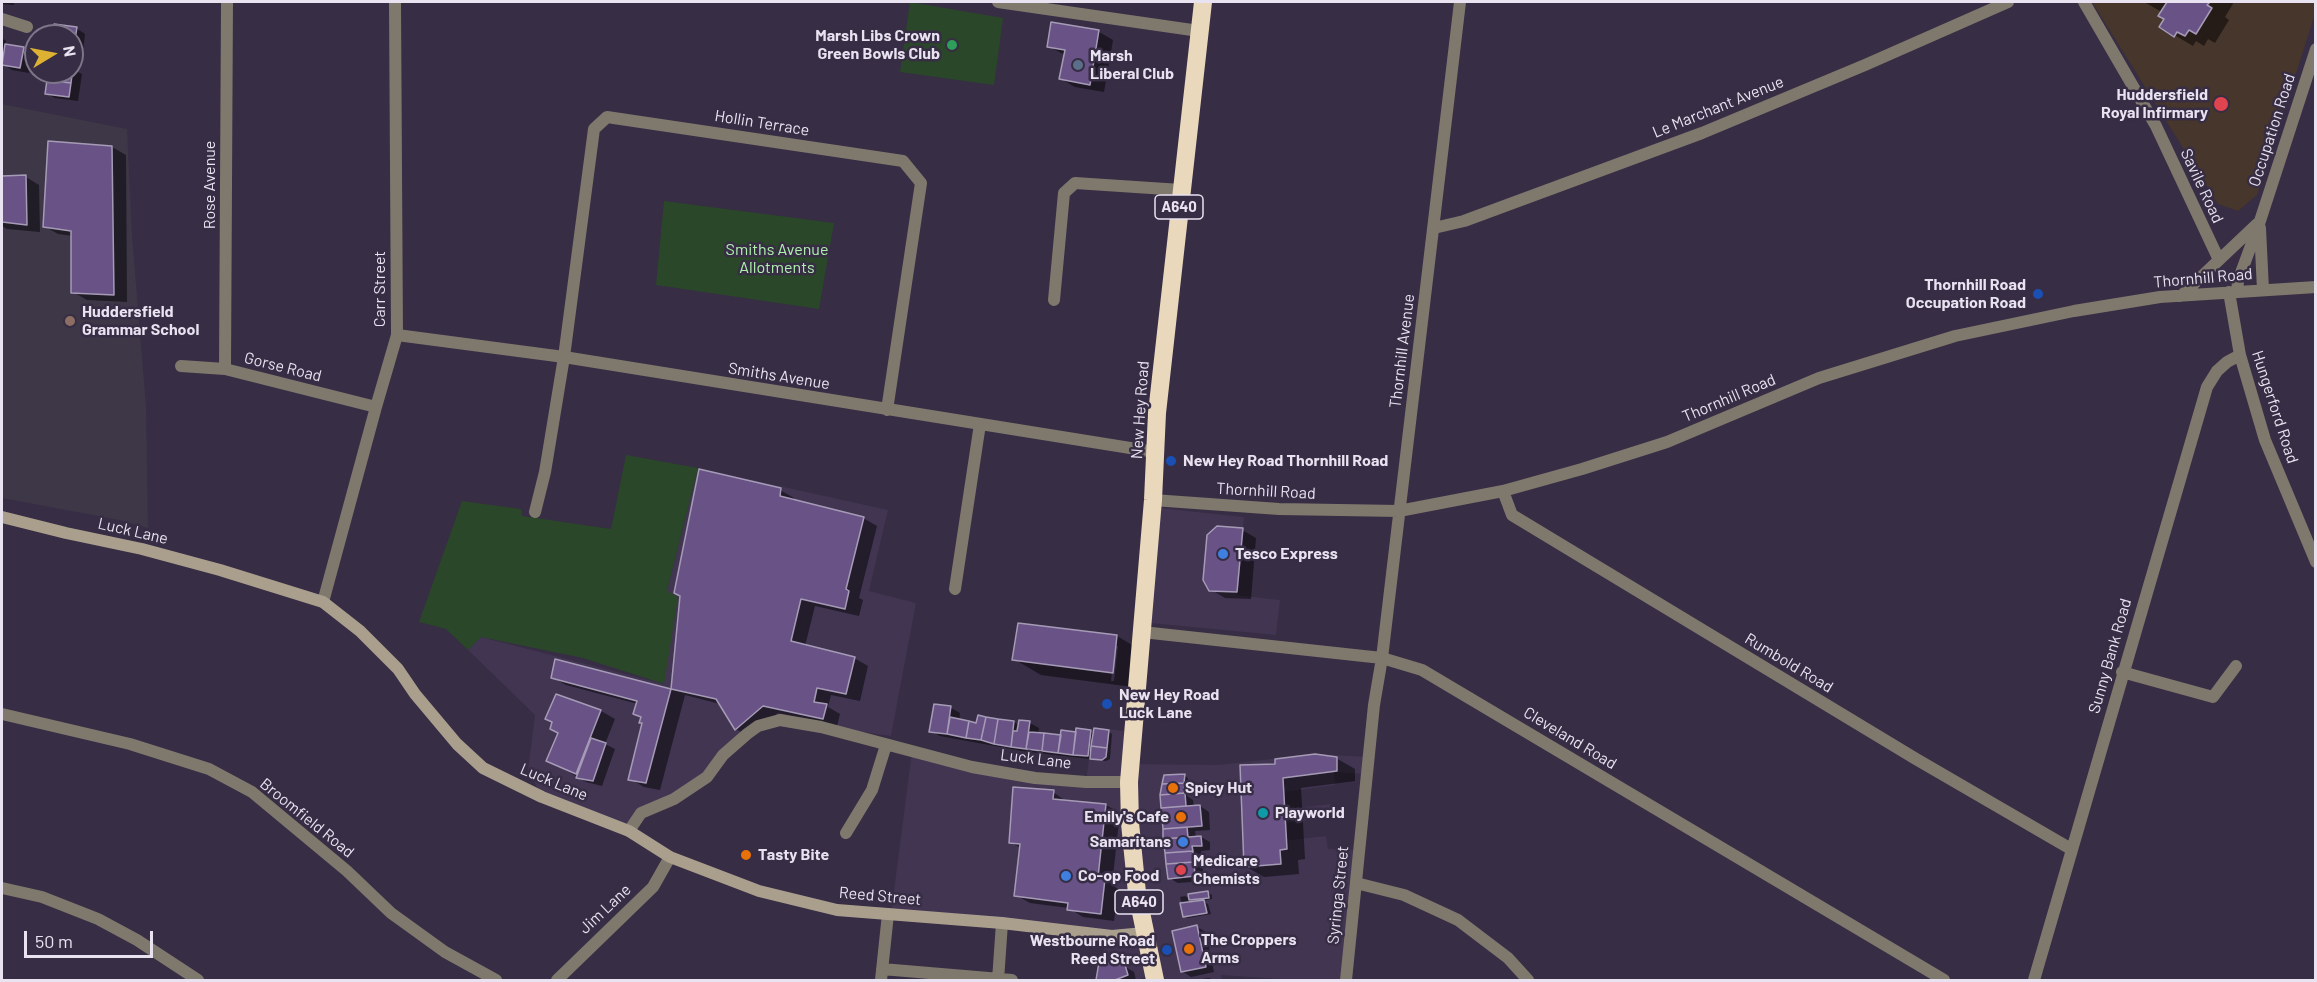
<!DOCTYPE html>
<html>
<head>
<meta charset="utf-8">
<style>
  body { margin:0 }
  #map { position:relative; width:2317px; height:982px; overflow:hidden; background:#372d44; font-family:Barlow,sans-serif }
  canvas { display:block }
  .frame { position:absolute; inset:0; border:3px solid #e8e2f1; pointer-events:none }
  .north { position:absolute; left:24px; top:24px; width:60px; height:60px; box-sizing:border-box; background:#372d44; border:2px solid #7e7589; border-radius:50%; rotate:80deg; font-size:16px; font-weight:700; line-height:24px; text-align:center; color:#e8e2f1 }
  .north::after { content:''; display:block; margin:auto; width:21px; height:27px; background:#ddb233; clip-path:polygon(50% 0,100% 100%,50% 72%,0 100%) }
  .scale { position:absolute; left:24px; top:931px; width:129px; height:27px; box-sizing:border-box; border:3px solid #e8e2f1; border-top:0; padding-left:8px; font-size:18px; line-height:21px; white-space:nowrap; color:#e8e2f1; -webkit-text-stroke:4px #372d44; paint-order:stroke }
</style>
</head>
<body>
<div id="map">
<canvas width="2317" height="982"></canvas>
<div class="frame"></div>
<div class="north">N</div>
<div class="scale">50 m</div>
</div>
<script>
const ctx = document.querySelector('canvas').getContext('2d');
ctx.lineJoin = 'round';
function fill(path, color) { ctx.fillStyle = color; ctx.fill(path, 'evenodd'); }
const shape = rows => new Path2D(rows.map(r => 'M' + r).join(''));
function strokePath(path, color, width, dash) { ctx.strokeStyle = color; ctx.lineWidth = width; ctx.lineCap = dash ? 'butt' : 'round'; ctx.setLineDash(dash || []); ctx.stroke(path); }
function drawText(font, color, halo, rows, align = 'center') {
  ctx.font = font + ' Barlow,sans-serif'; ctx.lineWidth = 5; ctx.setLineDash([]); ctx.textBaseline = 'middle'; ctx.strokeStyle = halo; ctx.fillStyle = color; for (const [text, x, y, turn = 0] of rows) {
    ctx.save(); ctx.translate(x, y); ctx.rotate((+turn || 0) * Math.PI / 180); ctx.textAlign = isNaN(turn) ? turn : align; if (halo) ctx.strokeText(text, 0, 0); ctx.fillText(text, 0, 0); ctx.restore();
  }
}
fill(shape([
  [698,468,888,510,869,591,916,603,891,736,780,720,758,726,707,777,641,813,629,831,542,797,528,770,535,715,468,650,481,637,664,684,667,591],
  [1159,508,1244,517,1237,595,1280,600,1276,635,1150,623],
  [1093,727,1133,732,1131,764,1219,765,1315,754,1369,757,1367,774,1334,772,1335,785,1284,792,1287,848,1289,852,1289,840,1326,836,1328,849,1359,850,1346,980,1294,980,1221,975,1222,980,1155,980,1153,975,1137,980,1096,980,1099,962,1108,936,891,914,912,751,1086,782],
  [1330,804,1331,817,1287,823,1286,809]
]), '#413552');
fill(shape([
  [2,104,127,129,132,236,146,406,148,528,119,520,2,498]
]), '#3d3748');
fill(shape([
  [2092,2,2315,2,2315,14,2257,195,2238,211,2218,204]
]), '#47362b');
fill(shape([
  [910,2,1003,18,994,85,900,72],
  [664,201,834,223,819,309,656,285],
  [626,455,698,468,667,591,678,597,664,684,583,658,481,637,468,650,446,629,419,622,462,501,521,509,522,516,611,529]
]), '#2a4729');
fill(shape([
  [2,2,14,2,14,5,2,4],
  [2144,2,2234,2,2225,17,2229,20,2215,43,2208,39,2204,46,2196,41,2193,46,2161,27,2166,18,2162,12],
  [1052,23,1099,32,1113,40,1104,92,1075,87,1061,79,1065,55,1048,46],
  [76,28,85,34,82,59,72,58,72,36,54,36],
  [2,38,6,41,5,45,23,49,32,54,29,73,12,70,3,64],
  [72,69,82,74,78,101,55,98,46,93,49,72,72,72],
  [112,147,126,155,127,302,87,300,73,292,73,236,58,234,44,226],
  [26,177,39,185,40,232,7,229,2,226,2,178],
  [780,490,794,498,794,501,863,518,877,526,859,598,863,600,859,616,815,606,805,646,854,658,868,666,860,701,831,695,828,707,840,714,837,726,778,713,750,737,736,729,720,704,685,695,660,790,644,787,630,779,644,724,640,722,642,718,635,714,638,704,566,685,552,677,556,661,672,690,681,596],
  [1242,530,1256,538,1251,599,1225,598,1210,589],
  [1117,636,1144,652,1140,688,1041,675,1014,659],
  [1115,646,1118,646,1114,681,1111,681],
  [557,696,601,711,615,719,605,744,615,749,602,786,586,782,548,760,560,733],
  [951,708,960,713,959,721,977,725,1014,722,1019,725,1030,723,1039,728,1038,734,1062,737,1090,731,1095,734,1108,731,1112,734,1110,759,1106,761,1022,751,940,736,931,731],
  [1336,758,1355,769,1355,781,1301,788,1305,859,1298,860,1299,874,1264,877,1245,866,1276,766],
  [1184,775,1188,778,1187,796,1193,800,1194,807,1200,806,1209,812,1210,830,1195,831,1196,838,1201,837,1210,842,1210,850,1201,851,1204,881,1178,883,1169,878,1162,795],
  [1053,792,1067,802,1106,805,1120,813,1112,885,1118,889,1114,921,1083,917,1069,908,1030,903,1016,895,1021,848,1010,842],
  [1208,893,1212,895,1212,899,1202,901,1208,904,1211,914,1188,918,1184,916,1186,904,1181,901,1180,897,1185,896,1190,899],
  [1197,927,1206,932,1214,972,1191,977,1182,971],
  [1100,963,1124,966,1134,972,1136,980,1098,980],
  [1209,978,1213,980,1196,980]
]), '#0007');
const building = shape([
  [2167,2,2210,2,2207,5,2212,8,2196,34,2189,30,2185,36,2177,32,2174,37,2159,27,2164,19,2158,16,2167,2],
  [1051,22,1099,30,1090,85,1059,79,1065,50,1047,47,1051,22],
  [54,24,77,27,75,40,72,39,72,36,53,36,54,24],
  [5,44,24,47,20,68,2,65,5,44],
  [72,67,73,67,71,83,47,80,48,72,72,72,72,67],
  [47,80,71,83,69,97,45,94,47,80],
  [48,141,112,146,114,295,71,293,71,231,43,227,48,141],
  [26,175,27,225,2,222,2,176,26,175],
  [699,469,781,488,780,496,864,517,846,589,849,591,845,609,801,599,791,641,855,657,846,694,817,688,814,702,827,704,823,719,763,706,735,730,716,699,671,689,680,596,674,593,699,469],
  [1217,526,1243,528,1237,592,1209,591,1203,580,1207,535,1217,526],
  [1018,623,1117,635,1113,673,1012,660,1018,623],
  [555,659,671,689,646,783,628,780,642,723,639,723,641,717,633,714,637,701,551,678,555,659],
  [556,694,601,710,576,774,546,761,558,733,550,729,552,722,545,719,556,694],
  [934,704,951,706,947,734,929,732,934,704],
  [978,715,986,717,981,740,966,738,969,721,976,723,978,715],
  [950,717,969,721,966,738,947,734,950,717],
  [986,717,998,719,994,744,981,740,986,717],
  [998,719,1014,721,1011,747,994,744,998,719],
  [1019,720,1030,721,1026,749,1011,747,1013,731,1017,731,1019,720],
  [1076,728,1091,730,1088,756,1073,755,1076,728],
  [1094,728,1109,730,1107,748,1091,746,1094,728],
  [1061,730,1076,732,1073,755,1058,753,1061,730],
  [1029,732,1044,733,1042,751,1026,749,1029,732],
  [1044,733,1061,735,1058,753,1042,751,1044,733],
  [591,738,606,743,593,781,576,778,591,738],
  [1091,746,1107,748,1106,757,1102,760,1090,759,1091,746],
  [1315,754,1337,757,1337,771,1283,778,1287,849,1280,850,1281,864,1244,867,1240,765,1275,764,1275,759,1315,754],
  [1185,774,1184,783,1162,784,1164,775,1185,774],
  [1184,783,1184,793,1160,795,1162,784,1184,783],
  [1013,787,1054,790,1053,799,1106,804,1098,877,1105,879,1101,914,1067,910,1068,903,1014,896,1020,844,1009,843,1013,787],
  [1185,793,1186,806,1161,808,1160,795,1185,793],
  [1200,805,1202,826,1163,829,1161,808,1200,805],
  [1187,827,1188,837,1163,839,1163,829,1187,827],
  [1201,836,1202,846,1192,846,1193,851,1165,853,1163,839,1201,836],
  [1193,851,1194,862,1166,864,1165,853,1193,851],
  [1194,862,1195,876,1168,879,1166,864,1194,862],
  [1208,891,1209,898,1189,900,1188,894,1208,891],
  [1204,900,1207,913,1183,917,1180,903,1204,900],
  [1197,925,1206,967,1181,972,1172,931,1197,925],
  [1099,962,1125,965,1128,975,1115,980,1096,980,1099,962]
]);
fill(building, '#695386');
strokePath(building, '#a69bb6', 1.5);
strokePath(shape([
  [998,2,1199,31],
  [2084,2,2156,126,2219,260],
  [2,19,27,27],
  [1434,228,1464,221,1702,133,1865,65,2008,2],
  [2260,228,2263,290],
  [2229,292,2240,355,2265,440,2316,562],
  [2237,292,2238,281,2260,221,2316,49],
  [2181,296,2257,224],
  [1054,300,1064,193,1075,183,1181,190],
  [397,335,564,357,1155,452],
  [181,366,225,369,376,407],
  [225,369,227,2],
  [1503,491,1512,515,1916,759,2071,849],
  [1153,500,1279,509,1399,511,1503,491,1582,469,1667,442,1819,378,1955,336,2074,311,2160,297,2316,287],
  [535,512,545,472,564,357,594,129,607,117,903,161,921,183,887,410],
  [955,589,980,424],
  [323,602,376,407,397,335,395,2],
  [1142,632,1382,658,1422,670,1944,980],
  [2122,672,2213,697,2236,666],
  [2,714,130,744,209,769,252,792,347,871,391,913,445,952,496,980],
  [629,831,641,813,674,799,707,777,723,755,747,734,758,726,780,720,821,727,972,767,1035,778,1086,782,1129,782],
  [846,833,872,790,886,745],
  [1356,883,1404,895,1458,920,1508,958,1528,980],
  [2,888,42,897,98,919,137,940,198,980],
  [882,969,1012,980],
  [557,980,653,887,670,857],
  [881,980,888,914],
  [998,980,1002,923],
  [1346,980,1374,705,1382,658,1460,2],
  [2034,980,2207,387,2217,371,2227,362,2240,355]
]), '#7f786d', 12);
strokePath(shape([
  [2,517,66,533,142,549,220,570,323,602,360,631,398,669,415,694,457,744,483,768,542,797,629,831,670,857,759,891,837,910,1002,923,1112,936,1144,933]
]), '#aa9f8d', 12);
strokePath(shape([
  [1155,980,1137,893,1130,823,1129,782,1153,500,1157,413,1203,2]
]), '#e9d8bc', 18);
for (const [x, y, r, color] of [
  [952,45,6,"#2e9e5b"],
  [1078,65,6,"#5c6f8a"],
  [2221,104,8,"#e0444e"],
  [2038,294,6,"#1a4fb4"],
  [70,321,6,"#8d6e63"],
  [1171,461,6,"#1a4fb4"],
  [1223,554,6,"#3f7fe0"],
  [1107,704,6,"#1a4fb4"],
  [1173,788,6,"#e8710a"],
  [1263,813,6,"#0f9aa8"],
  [1181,817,6,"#e8710a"],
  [1183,842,6,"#3f7fe0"],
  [746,855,6,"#e8710a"],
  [1181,870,6,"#e0444e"],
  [1066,876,6,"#3f7fe0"],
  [1189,949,6,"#e8710a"],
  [1167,950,6,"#1a4fb4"]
]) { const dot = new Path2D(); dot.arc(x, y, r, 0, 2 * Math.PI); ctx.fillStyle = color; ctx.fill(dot); strokePath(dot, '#372d44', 2); }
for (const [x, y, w] of [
  [1179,207,48],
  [1139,902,48]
]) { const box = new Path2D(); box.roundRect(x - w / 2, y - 12, w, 24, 4.5); ctx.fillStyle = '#372d44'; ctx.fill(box); strokePath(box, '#e8e2f1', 1.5); }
drawText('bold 15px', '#e8e2f1', null, [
  ["A640",1179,207],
  ["A640",1139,902]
]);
drawText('bold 16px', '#e8e2f1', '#372d44', [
  ["Marsh Libs Crown",940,36,"right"],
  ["Green Bowls Club",940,54,"right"],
  ["Marsh",1090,56],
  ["Liberal Club",1090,74],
  ["Huddersfield",2208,95,"right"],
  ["Royal Infirmary",2208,113,"right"],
  ["Thornhill Road",2026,285,"right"],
  ["Occupation Road",2026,303,"right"],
  ["Huddersfield",82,312],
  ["Grammar School",82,330],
  ["New Hey Road Thornhill Road",1183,461],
  ["Tesco Express",1235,554],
  ["New Hey Road",1119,695],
  ["Luck Lane",1119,713],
  ["Spicy Hut",1185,788],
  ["Playworld",1275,813],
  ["Emily's Cafe",1169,817,"right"],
  ["Samaritans",1171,842,"right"],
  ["Tasty Bite",758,855],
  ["Medicare",1193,861],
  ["Chemists",1193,879],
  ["Co-op Food",1078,876],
  ["The Croppers",1201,940],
  ["Arms",1201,958],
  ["Westbourne Road",1155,941,"right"],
  ["Reed Street",1155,959,"right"]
], 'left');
drawText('16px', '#e8e2f1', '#372d44', [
  ["Le Marchant Avenue",1718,107,-22],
  ["Hollin Terrace",762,123,9],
  ["Occupation Road",2272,130,-72],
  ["Rose Avenue",210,185,-90],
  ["Savile Road",2202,186,65],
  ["Thornhill Road",2203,278,-5],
  ["Carr Street",380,289,-90],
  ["Thornhill Avenue",1402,351,-83],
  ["Gorse Road",283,367,14],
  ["Smiths Avenue",779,376,9],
  ["Thornhill Road",1729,398,-23],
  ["Hungerford Road",2275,407,72],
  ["New Hey Road",1140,410,-86],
  ["Thornhill Road",1266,491,3],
  ["Luck Lane",133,531,13],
  ["Sunny Bank Road",2110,656,-74],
  ["Rumbold Road",1789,663,31],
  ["Cleveland Road",1570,738,31],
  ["Luck Lane",1036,759,7],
  ["Luck Lane",554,782,23],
  ["Broomfield Road",307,818,39],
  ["Syringa Street",1338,895,-84],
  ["Reed Street",880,896,5],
  ["Jim Lane",605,909,-43]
]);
drawText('16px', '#aff2ad', '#372d44', [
  ["Smiths Avenue",777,250],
  ["Allotments",777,268]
]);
</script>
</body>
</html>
